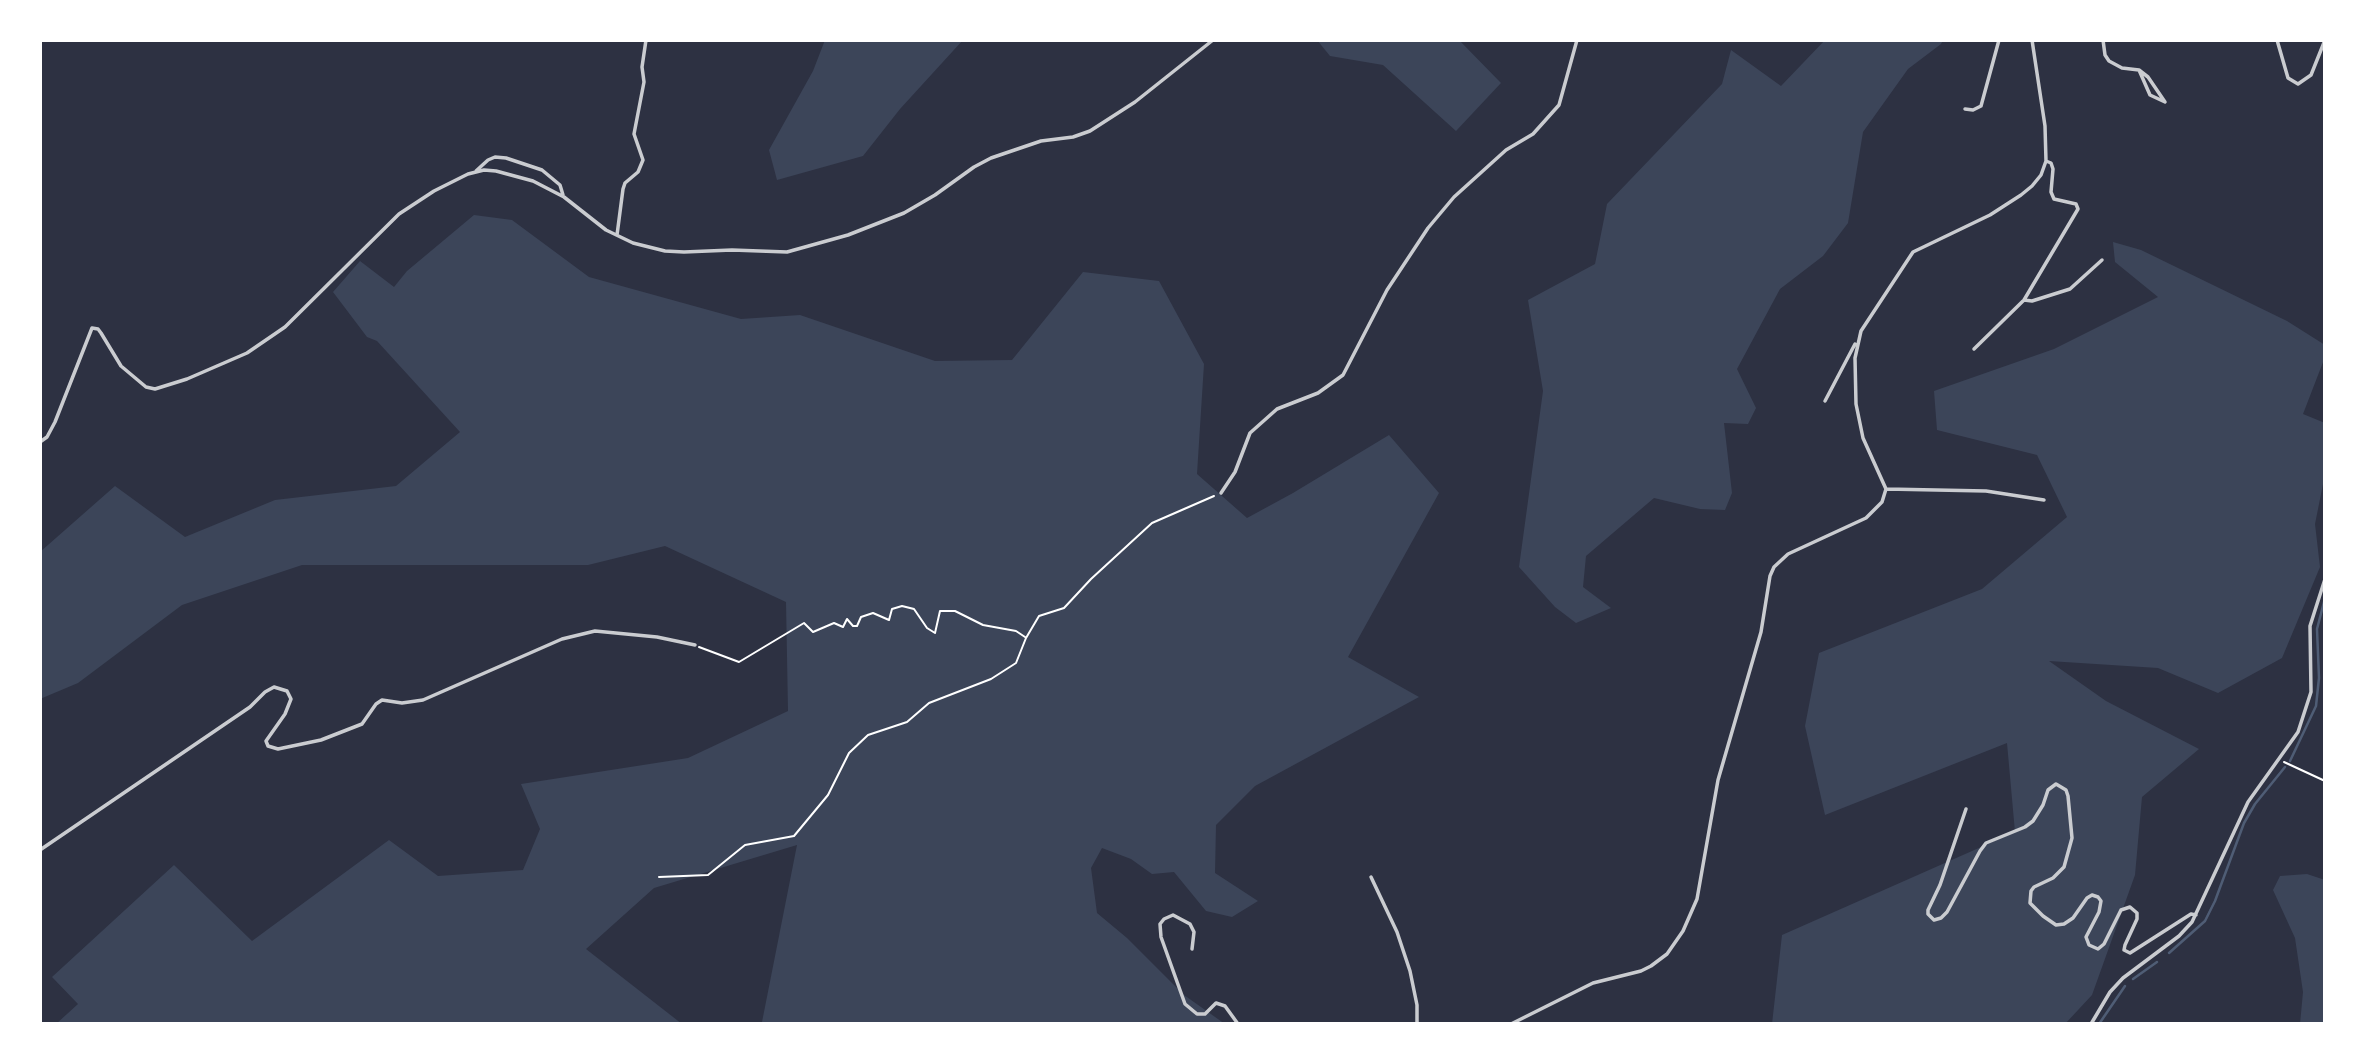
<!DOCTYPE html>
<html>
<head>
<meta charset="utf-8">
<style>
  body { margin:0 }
  #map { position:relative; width:2365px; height:1064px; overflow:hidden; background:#2d3142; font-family:"Work Sans",sans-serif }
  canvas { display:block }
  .frame { position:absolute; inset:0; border:42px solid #fff; pointer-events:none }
</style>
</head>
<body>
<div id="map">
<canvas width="2365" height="1064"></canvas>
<div class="frame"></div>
</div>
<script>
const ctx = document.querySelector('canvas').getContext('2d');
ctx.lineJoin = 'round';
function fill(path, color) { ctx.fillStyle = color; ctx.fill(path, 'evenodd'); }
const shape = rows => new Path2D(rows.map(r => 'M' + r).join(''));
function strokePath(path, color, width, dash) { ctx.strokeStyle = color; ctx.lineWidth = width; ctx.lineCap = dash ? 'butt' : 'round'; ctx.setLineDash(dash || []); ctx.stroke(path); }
fill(shape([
  [825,40,963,40,900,109,863,156,777,180,769,150,813,71],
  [1317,40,1459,40,1501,83,1456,131,1383,65,1330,56],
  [1825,40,1943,40,1941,44,1908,69,1863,132,1848,223,1823,256,1780,289,1737,369,1756,408,1748,424,1724,423,1732,493,1725,510,1700,509,1654,498,1586,556,1583,587,1611,608,1576,623,1555,607,1519,567,1543,391,1528,300,1595,264,1607,204,1722,84,1731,50,1781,86],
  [474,215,512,220,589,277,741,319,800,315,935,361,1012,360,1083,272,1159,281,1204,364,1197,474,1247,518,1293,493,1389,435,1439,493,1348,657,1419,697,1255,786,1216,825,1215,873,1258,901,1232,917,1206,911,1174,872,1152,874,1131,859,1102,848,1091,868,1097,913,1127,938,1184,995,1225,1024,759,1024,762,1022,797,845,654,888,586,949,682,1024,56,1024,78,1004,52,977,174,865,252,941,389,840,438,876,523,870,540,829,521,784,688,758,788,711,786,602,665,546,588,565,302,565,182,605,78,683,40,699,40,552,115,486,185,537,275,500,396,486,460,432,377,341,367,337,333,292,360,261,394,287,407,271],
  [2113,242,2141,250,2287,321,2325,345,2325,357,2303,414,2325,423,2325,474,2315,524,2320,567,2282,658,2218,693,2158,668,2049,661,2106,701,2199,749,2142,797,2135,875,2092,995,2065,1024,1772,1024,1782,935,2015,832,2007,743,1825,815,1805,726,1819,653,1982,589,2067,517,2037,455,1937,430,1934,391,2054,349,2158,297,2115,262],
  [2307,874,2325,880,2325,1024,2300,1024,2303,992,2295,938,2273,890,2280,876]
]), '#3c4559');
strokePath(shape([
  [2290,761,2316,706,2319,678,2317,629,2325,598],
  [2169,953,2205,921,2215,901,2244,823,2255,804,2285,767],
  [2133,979,2157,962],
  [2099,1024,2125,986]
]), '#4f5d75', 2.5);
strokePath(shape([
  [699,647,739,662,804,623,813,632,834,623,843,627,847,619,853,626,857,626,861,617,873,613,889,620,892,609,902,606,914,609,927,628,935,633,940,611,955,611,983,625,1016,631,1025,637],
  [2284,762,2325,781],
  [659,877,708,875,745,845,794,836,828,795,849,753,868,735,907,722,929,703,991,679,1016,663,1026,638,1039,616,1064,608,1091,579,1152,523,1214,496]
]), '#fff', 2);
strokePath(shape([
  [2103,40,2105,55,2109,61,2122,68,2139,70,2148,77,2165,102,2150,95,2139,70],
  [2277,40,2288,78,2298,84,2311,75,2325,40],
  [1965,109,1973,110,1981,106,1999,40],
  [476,171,488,160,495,157,506,158,542,170,560,185,563,195],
  [617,235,623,189,625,183,638,172,643,160,634,134,644,82,642,67,646,40],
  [2024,300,2032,301,2070,289,2102,260],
  [1974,349,2024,300,2078,209,2076,204,2054,199,2051,192,2053,169,2051,163,2046,161],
  [1825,401,1855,344],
  [40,442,47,437,55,422,92,328,98,329,101,333,121,366,146,387,155,389,187,379,247,353,285,327,399,214,434,191,468,174,484,170,496,171,533,181,564,197,606,230,633,243,665,251,684,252,732,250,787,252,848,235,904,213,935,195,974,167,991,158,1041,141,1073,137,1090,131,1135,102,1213,40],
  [1886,489,1986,491,2044,500],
  [1221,493,1235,472,1250,433,1277,409,1318,393,1343,375,1387,290,1428,228,1454,197,1506,150,1533,134,1559,105,1577,40],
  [1966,809,1940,885,1928,910,1928,914,1934,920,1941,918,1947,912,1980,851,1986,843,2025,827,2033,821,2043,805,2048,790,2056,784,2066,790,2068,796,2072,838,2064,867,2053,878,2034,887,2031,891,2030,903,2043,916,2056,925,2064,924,2073,918,2087,898,2092,895,2098,897,2101,901,2099,912,2086,937,2089,945,2098,949,2104,944,2121,910,2130,907,2137,913,2137,919,2125,945,2124,950,2130,953,2191,914,2196,915],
  [40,850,250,707,265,692,274,687,287,691,291,699,285,714,266,741,268,746,278,749,321,740,362,724,376,704,382,700,402,703,423,700,562,639,595,631,657,637,695,645],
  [1371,877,1397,932,1410,971,1417,1005,1417,1024],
  [1192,949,1194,932,1190,924,1173,915,1164,919,1160,924,1161,937,1185,1004,1197,1014,1205,1014,1216,1003,1225,1006,1238,1024],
  [1511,1024,1593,983,1641,971,1651,966,1667,954,1683,931,1697,899,1718,780,1761,632,1770,576,1774,567,1788,554,1866,518,1882,502,1886,489,1863,438,1856,404,1855,358,1861,331,1913,252,1990,215,2021,195,2032,186,2041,175,2046,161,2045,126,2032,40],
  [2091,1024,2110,992,2123,978,2179,936,2192,922,2248,802,2298,732,2311,692,2310,626,2325,579]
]), '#caccd0', 3.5);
</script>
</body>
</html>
